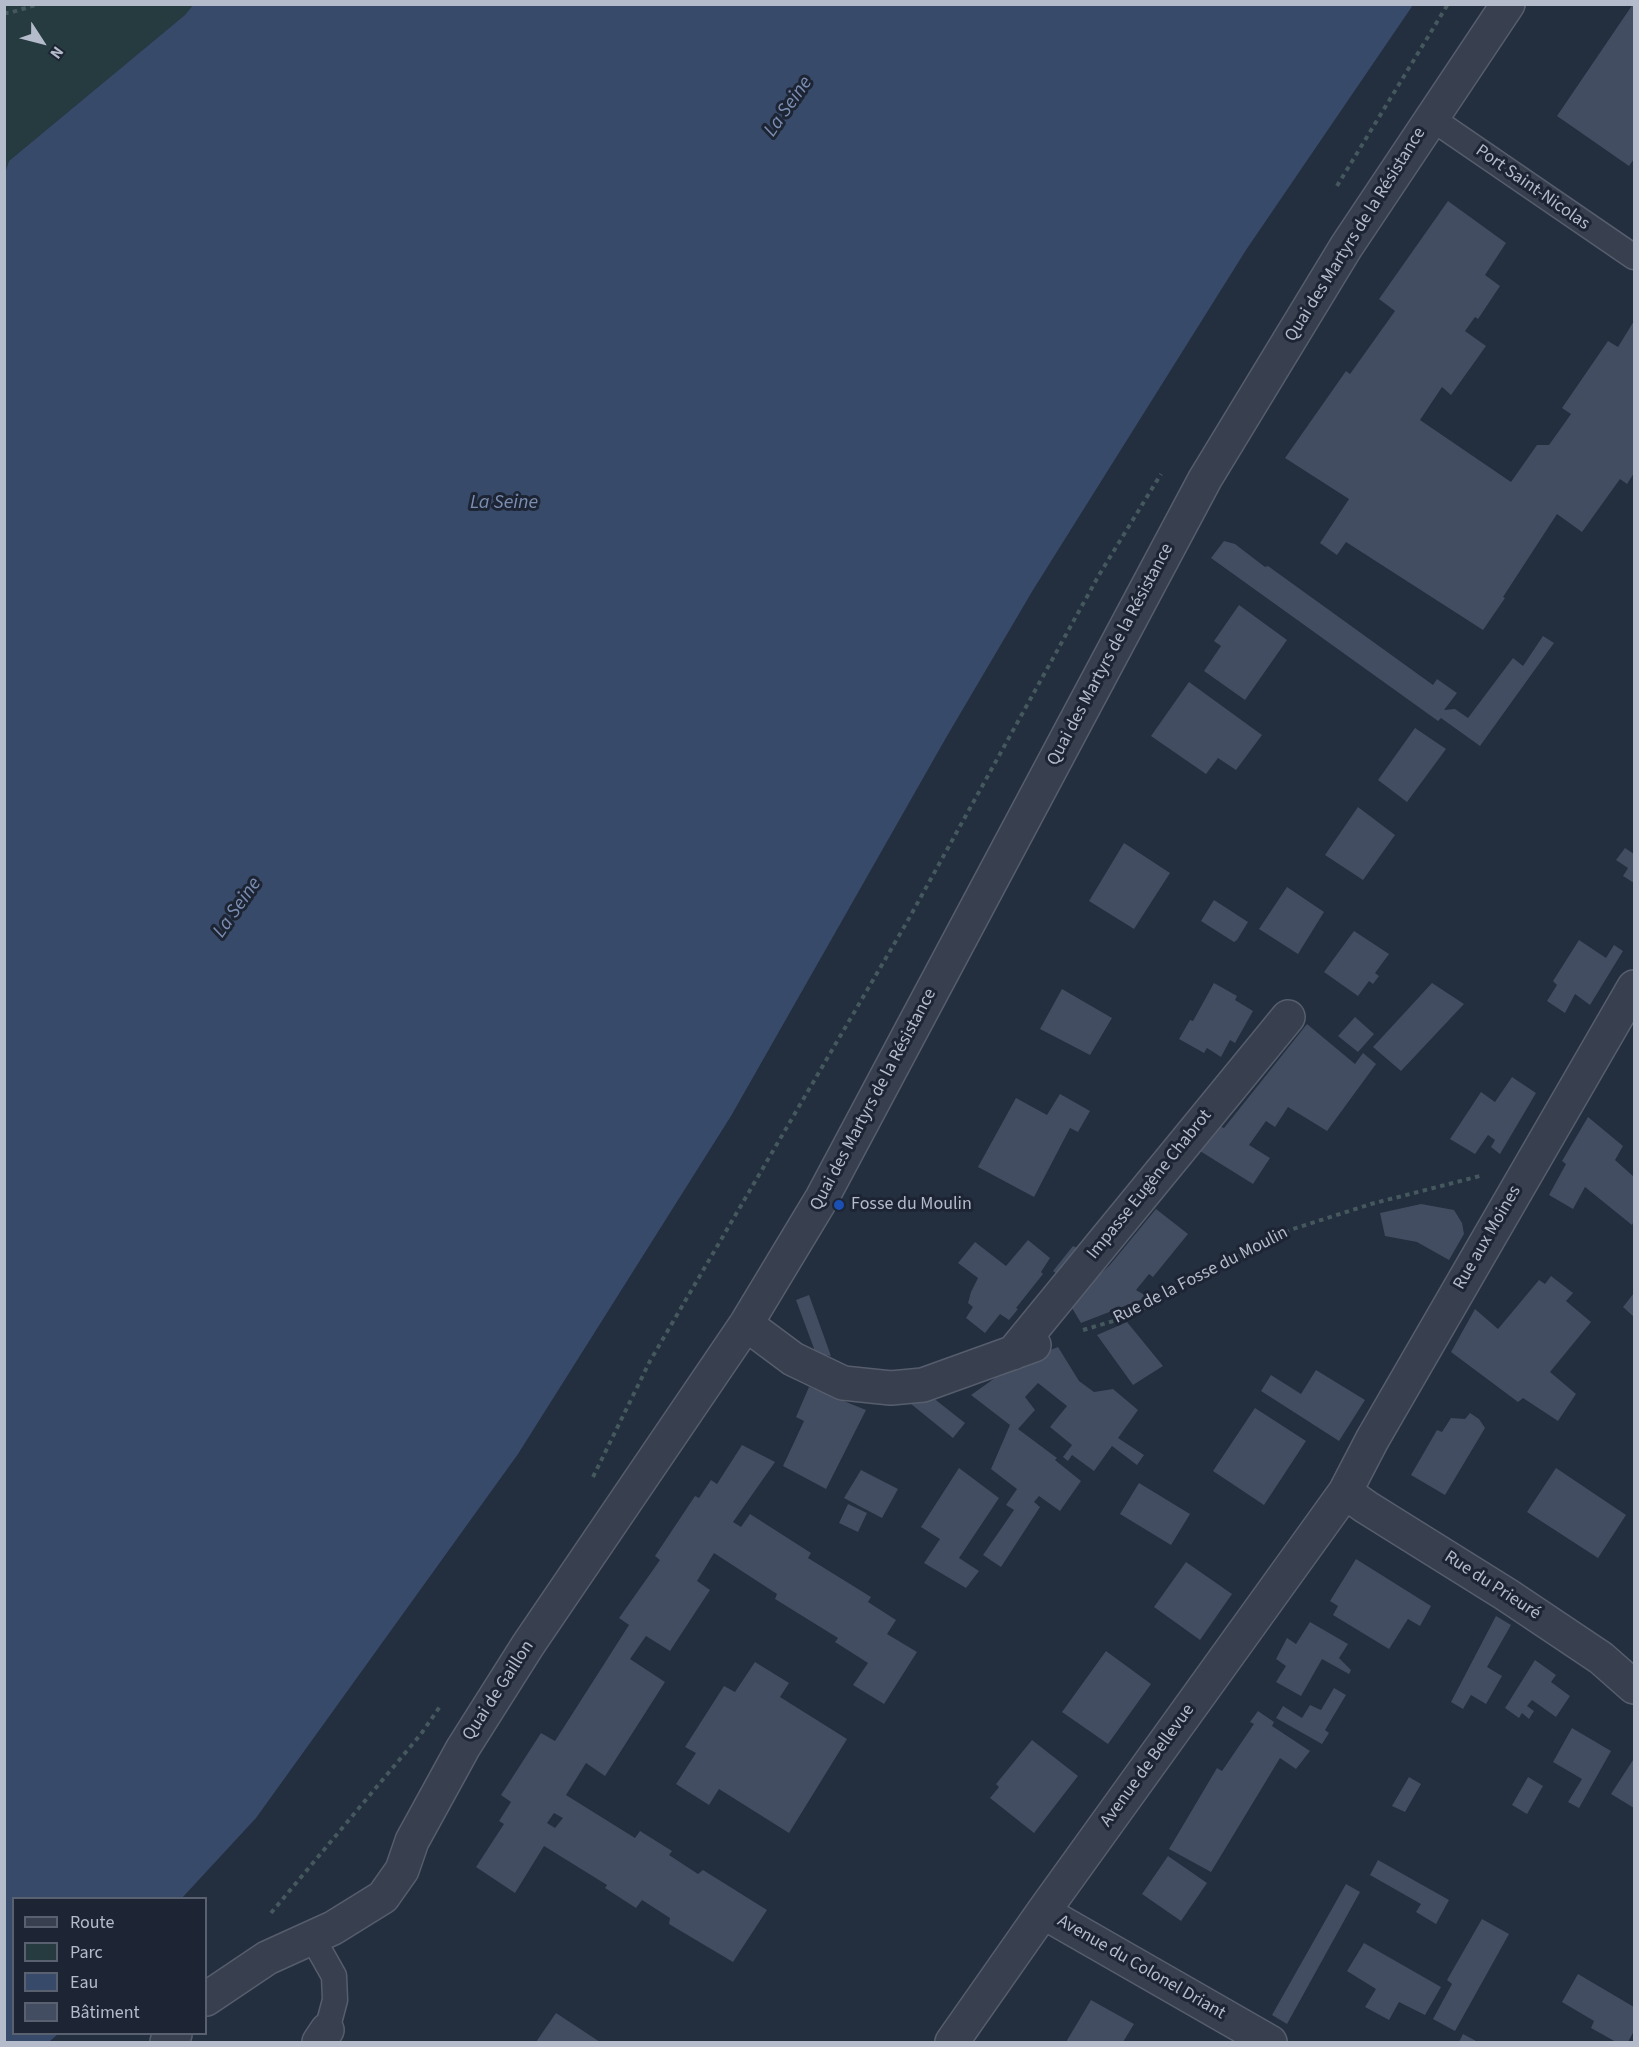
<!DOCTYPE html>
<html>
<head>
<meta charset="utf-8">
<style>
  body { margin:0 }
  #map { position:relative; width:1639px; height:2047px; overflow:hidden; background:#232e3f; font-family:"Source Sans 3",sans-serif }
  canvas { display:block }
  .frame { position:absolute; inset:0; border:6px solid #b4bbca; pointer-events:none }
  .legend { position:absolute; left:12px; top:1897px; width:195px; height:138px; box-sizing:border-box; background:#1d2534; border:2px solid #596170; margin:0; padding:8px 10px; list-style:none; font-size:18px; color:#b4bbca }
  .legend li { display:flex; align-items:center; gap:12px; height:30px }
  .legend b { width:30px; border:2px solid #596170 }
  .north { position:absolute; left:12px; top:12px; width:60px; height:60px; -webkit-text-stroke:4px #1d2534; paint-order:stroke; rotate:126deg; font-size:16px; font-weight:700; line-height:24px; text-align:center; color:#b4bbca }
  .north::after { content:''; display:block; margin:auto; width:21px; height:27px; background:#b4bbca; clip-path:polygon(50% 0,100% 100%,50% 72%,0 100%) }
</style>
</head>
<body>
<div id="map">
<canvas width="1639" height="2047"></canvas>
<div class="frame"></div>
<ul class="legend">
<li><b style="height:8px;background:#38404f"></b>Route</li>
<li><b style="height:16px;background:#263b40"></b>Parc</li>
<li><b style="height:16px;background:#384a69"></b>Eau</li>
<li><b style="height:16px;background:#424d61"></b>Bâtiment</li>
</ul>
<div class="north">N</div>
</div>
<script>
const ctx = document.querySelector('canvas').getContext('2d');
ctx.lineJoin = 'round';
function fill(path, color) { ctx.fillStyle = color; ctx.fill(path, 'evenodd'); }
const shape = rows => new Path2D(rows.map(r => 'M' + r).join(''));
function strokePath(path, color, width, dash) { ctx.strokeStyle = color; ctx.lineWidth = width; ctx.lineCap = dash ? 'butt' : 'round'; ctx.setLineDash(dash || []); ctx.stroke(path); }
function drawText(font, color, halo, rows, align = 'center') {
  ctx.font = font + ' "Source Sans 3",sans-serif'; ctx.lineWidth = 6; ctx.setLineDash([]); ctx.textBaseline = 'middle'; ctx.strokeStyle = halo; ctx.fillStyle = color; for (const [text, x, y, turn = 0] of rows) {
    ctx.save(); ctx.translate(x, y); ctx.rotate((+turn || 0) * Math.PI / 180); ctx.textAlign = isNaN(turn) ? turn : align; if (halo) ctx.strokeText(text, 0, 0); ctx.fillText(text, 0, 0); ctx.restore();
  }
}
fill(shape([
  [5,5,194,5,185,15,9,161,5,173]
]), '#263b40');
fill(shape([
  [194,4,1413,5,1246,250,1033,590,947,736,731,1116,518,1454,256,1818,182,1898,14,1898,14,2034,58,2034,49,2042,5,2042,5,173,9,161,185,15]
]), '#384a69');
fill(shape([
  [1633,4,1634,159,1629,166,1557,116],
  [1448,201,1506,243,1485,275,1500,286,1478,319,1475,317,1465,331,1486,346,1451,395,1442,387,1420,420,1511,482,1537,445,1549,445,1571,414,1562,408,1608,341,1618,347,1634,321,1634,473,1627,484,1620,479,1582,532,1557,514,1503,597,1505,598,1483,630,1346,542,1337,555,1320,543,1349,499,1285,458,1346,371,1350,374,1395,311,1379,299],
  [1224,541,1235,544,1265,567,1268,566,1433,685,1437,679,1457,693,1444,710,1455,709,1468,718,1513,658,1523,666,1543,636,1554,643,1480,746,1441,718,1438,721,1211,558],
  [1239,605,1287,640,1245,700,1204,671,1221,646,1214,641],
  [1189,682,1262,735,1236,770,1218,758,1206,774,1151,736],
  [1415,728,1446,749,1407,802,1378,780],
  [1358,807,1395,835,1363,880,1325,855],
  [1124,843,1170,873,1134,929,1089,901],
  [1625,848,1634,854,1634,883,1623,876,1628,868,1616,860],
  [1287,887,1324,912,1298,954,1259,929],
  [1214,900,1248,922,1237,940,1234,942,1201,921],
  [1354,931,1389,954,1375,973,1379,976,1373,984,1369,981,1358,996,1324,972],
  [1579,940,1606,958,1614,945,1623,951,1590,1005,1575,994,1565,1013,1547,1001,1557,985,1553,981],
  [1214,983,1237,996,1235,1000,1253,1011,1235,1043,1230,1040,1221,1057,1207,1048,1204,1053,1179,1039,1190,1020,1193,1021],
  [1432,983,1464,1004,1401,1071,1373,1047],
  [1062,989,1112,1018,1090,1055,1040,1029],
  [1355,1017,1374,1034,1358,1052,1338,1036],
  [1307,1024,1355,1064,1363,1053,1376,1064,1327,1131,1288,1107,1275,1127,1266,1121,1249,1145,1270,1158,1253,1184,1200,1151,1219,1126,1224,1128],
  [1512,1077,1536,1093,1500,1154,1491,1147,1495,1140,1488,1135,1475,1154,1450,1139,1481,1092,1495,1102],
  [1060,1094,1090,1111,1078,1132,1070,1128,1034,1197,978,1167,1016,1098,1047,1115],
  [1588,1117,1623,1146,1615,1160,1634,1177,1634,1221,1632,1225,1585,1187,1573,1209,1549,1195,1566,1164,1562,1161],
  [1421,1204,1454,1210,1462,1223,1464,1234,1449,1260,1417,1242,1385,1236,1380,1213],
  [1156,1209,1188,1234,1153,1277,1149,1274,1136,1290,1148,1297,1081,1323,1069,1303,1109,1266],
  [1028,1240,1050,1258,1041,1272,1043,1274,1016,1308,1018,1309,1009,1320,1000,1314,985,1333,966,1318,973,1307,968,1303,971,1292,978,1278,958,1263,975,1242,1006,1266],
  [1073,1246,1083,1251,1064,1279,1053,1271],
  [1551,1276,1573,1293,1566,1301,1591,1322,1550,1372,1576,1394,1558,1421,1523,1398,1518,1402,1451,1352,1475,1309,1498,1329,1539,1280,1545,1284],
  [1634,1293,1634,1317,1623,1307],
  [809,1295,831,1356,816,1354,796,1300],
  [1127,1322,1163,1366,1133,1385,1097,1335],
  [1058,1347,1079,1381,1094,1392,1113,1389,1138,1410,1118,1438,1144,1455,1137,1465,1112,1446,1094,1471,1072,1455,1068,1461,1063,1457,1072,1445,1050,1427,1067,1406,1038,1383,1025,1397,1035,1410,1018,1429,1057,1458,1055,1460,1081,1481,1060,1511,1039,1496,1034,1502,1040,1507,1001,1567,983,1555,1014,1510,1006,1505,1017,1489,991,1469,1010,1425,971,1395,1016,1363],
  [1316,1370,1365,1400,1339,1441,1261,1391,1271,1375,1301,1394],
  [809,1387,866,1410,826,1489,783,1466,804,1421,796,1417],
  [932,1397,965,1423,953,1438,911,1404],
  [1255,1408,1306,1441,1264,1505,1213,1471],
  [1470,1413,1479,1419,1485,1428,1445,1495,1411,1475,1437,1430,1442,1432,1451,1418,1465,1419],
  [742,1445,775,1462,733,1522,741,1527,750,1514,811,1553,808,1558,871,1597,868,1602,896,1620,887,1634,917,1652,884,1704,853,1685,868,1663,835,1642,838,1638,775,1599,777,1594,714,1553,697,1581,710,1590,670,1651,646,1636,630,1659,665,1682,605,1776,586,1763,566,1795,635,1838,640,1831,672,1851,669,1855,698,1874,703,1870,767,1910,733,1962,669,1924,670,1918,642,1900,636,1908,605,1888,607,1885,544,1846,515,1893,476,1867,504,1824,499,1821,511,1802,501,1795,541,1733,555,1741,629,1625,619,1618,660,1560,655,1556,695,1496,699,1498,711,1480,717,1484],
  [554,1813,563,1818,555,1828,547,1823],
  [959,1468,999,1498,959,1558,979,1571,966,1588,924,1563,940,1539,921,1527],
  [1556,1468,1626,1515,1598,1558,1527,1512],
  [861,1470,898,1489,882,1518,844,1498],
  [1139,1483,1190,1514,1171,1545,1120,1514],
  [848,1504,867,1513,858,1532,839,1523],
  [1356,1559,1431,1606,1420,1626,1408,1619,1389,1649,1333,1615,1338,1606,1330,1601],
  [1186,1562,1232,1594,1200,1640,1154,1607],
  [1496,1616,1511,1625,1487,1667,1502,1676,1486,1704,1471,1695,1463,1709,1451,1702],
  [1310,1622,1348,1644,1339,1658,1351,1670,1349,1674,1322,1659,1301,1696,1276,1682,1286,1666,1276,1659,1287,1638,1296,1644],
  [1106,1651,1151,1684,1108,1744,1062,1712],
  [1535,1660,1556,1675,1551,1682,1570,1696,1556,1717,1532,1700,1527,1706,1534,1711,1529,1719,1522,1713,1519,1718,1505,1708],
  [755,1662,789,1683,780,1697,847,1739,789,1833,719,1789,709,1805,676,1784,696,1753,685,1747,724,1686,735,1692],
  [1334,1688,1346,1695,1325,1730,1329,1733,1322,1744,1276,1718,1283,1706,1302,1718,1310,1705,1321,1710],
  [1258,1711,1274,1722,1272,1726,1310,1751,1296,1769,1280,1758,1211,1872,1169,1849,1217,1768,1222,1771,1254,1724,1250,1722],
  [1572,1728,1611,1751,1579,1808,1568,1802,1582,1779,1553,1762],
  [1032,1740,1078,1776,1034,1833,990,1798,999,1787,996,1784],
  [1633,1760,1634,1760,1634,1808,1611,1794],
  [1409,1777,1421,1784,1405,1812,1392,1806],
  [1528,1777,1543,1786,1527,1814,1512,1805],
  [1168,1856,1207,1883,1181,1921,1142,1894],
  [1378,1860,1449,1900,1436,1924,1416,1912,1421,1904,1370,1875],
  [1346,1884,1360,1892,1287,2024,1272,2015],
  [1482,1919,1509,1934,1455,2031,1433,2019,1452,1984,1447,1980],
  [1364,1943,1441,1987,1425,2015,1399,2002,1389,2020,1365,2007,1376,1989,1347,1971],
  [1578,1974,1634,2007,1634,2031,1628,2042,1616,2042,1591,2028,1594,2021,1562,2002],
  [1091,2000,1134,2024,1123,2042,1066,2042],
  [556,2013,600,2042,536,2042],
  [1463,2034,1478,2042,1459,2042]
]), '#424d61');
const lane = shape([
  [1431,118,1634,257],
  [312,1937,334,1976,335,2000,327,2030]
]);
const street = shape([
  [746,1324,793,1359,843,1383,891,1388,923,1385,1034,1345],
  [1013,1353,1288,1017],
  [1345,1492,1366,1507,1507,1595,1601,1658,1634,1687],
  [1043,1912,1270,2042],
  [206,1999,267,1958,333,1928,383,1897,402,1870,412,1841,463,1748,528,1645,746,1324,822,1198,1205,479,1346,247,1508,4],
  [167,2042,175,2034],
  [319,2042,327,2030],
  [952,2042,1043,1912,1345,1492,1372,1440,1634,987]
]);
strokePath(lane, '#565e6d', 27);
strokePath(street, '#565e6d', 36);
strokePath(shape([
  [4,13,9,13,39,4],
  [1337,186,1448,4],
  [1083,1330,1117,1320,1148,1306,1213,1269,1290,1230,1371,1204,1480,1176],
  [593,1477,650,1361,907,922,1099,575,1161,474],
  [271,1913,421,1734,441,1705]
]), '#44585d', 4, [4.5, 4.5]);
strokePath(lane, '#38404f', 24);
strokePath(street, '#38404f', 33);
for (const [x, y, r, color] of [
  [839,1205,6,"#1a4fb4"]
]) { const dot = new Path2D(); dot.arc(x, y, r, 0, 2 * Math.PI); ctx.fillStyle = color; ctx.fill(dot); strokePath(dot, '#1d2534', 2); }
drawText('18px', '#b4bbca', '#1d2534', [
  ["Port Saint-Nicolas",1532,188,35],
  ["Quai des Martyrs de la Résistance",1356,235,-58],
  ["Quai des Martyrs de la Résistance",1111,655,-62],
  ["Quai des Martyrs de la Résistance",874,1100,-62],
  ["Impasse Eugène Chabrot",1150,1185,-51],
  ["Rue aux Moines",1488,1238,-60],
  ["Rue de la Fosse du Moulin",1201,1276,-27],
  ["Rue du Prieuré",1492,1586,33],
  ["Quai de Gaillon",499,1691,-57],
  ["Avenue de Bellevue",1148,1766,-54],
  ["Avenue du Colonel Driant",1141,1968,30]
]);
drawText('18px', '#b4bbca', '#1d2534', [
  ["Fosse du Moulin",851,1205]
], 'left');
drawText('italic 20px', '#7b8eb2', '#1d2534', [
  ["La Seine",789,107,-55],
  ["La Seine",504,504],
  ["La Seine",238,908,-55]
]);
</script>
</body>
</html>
